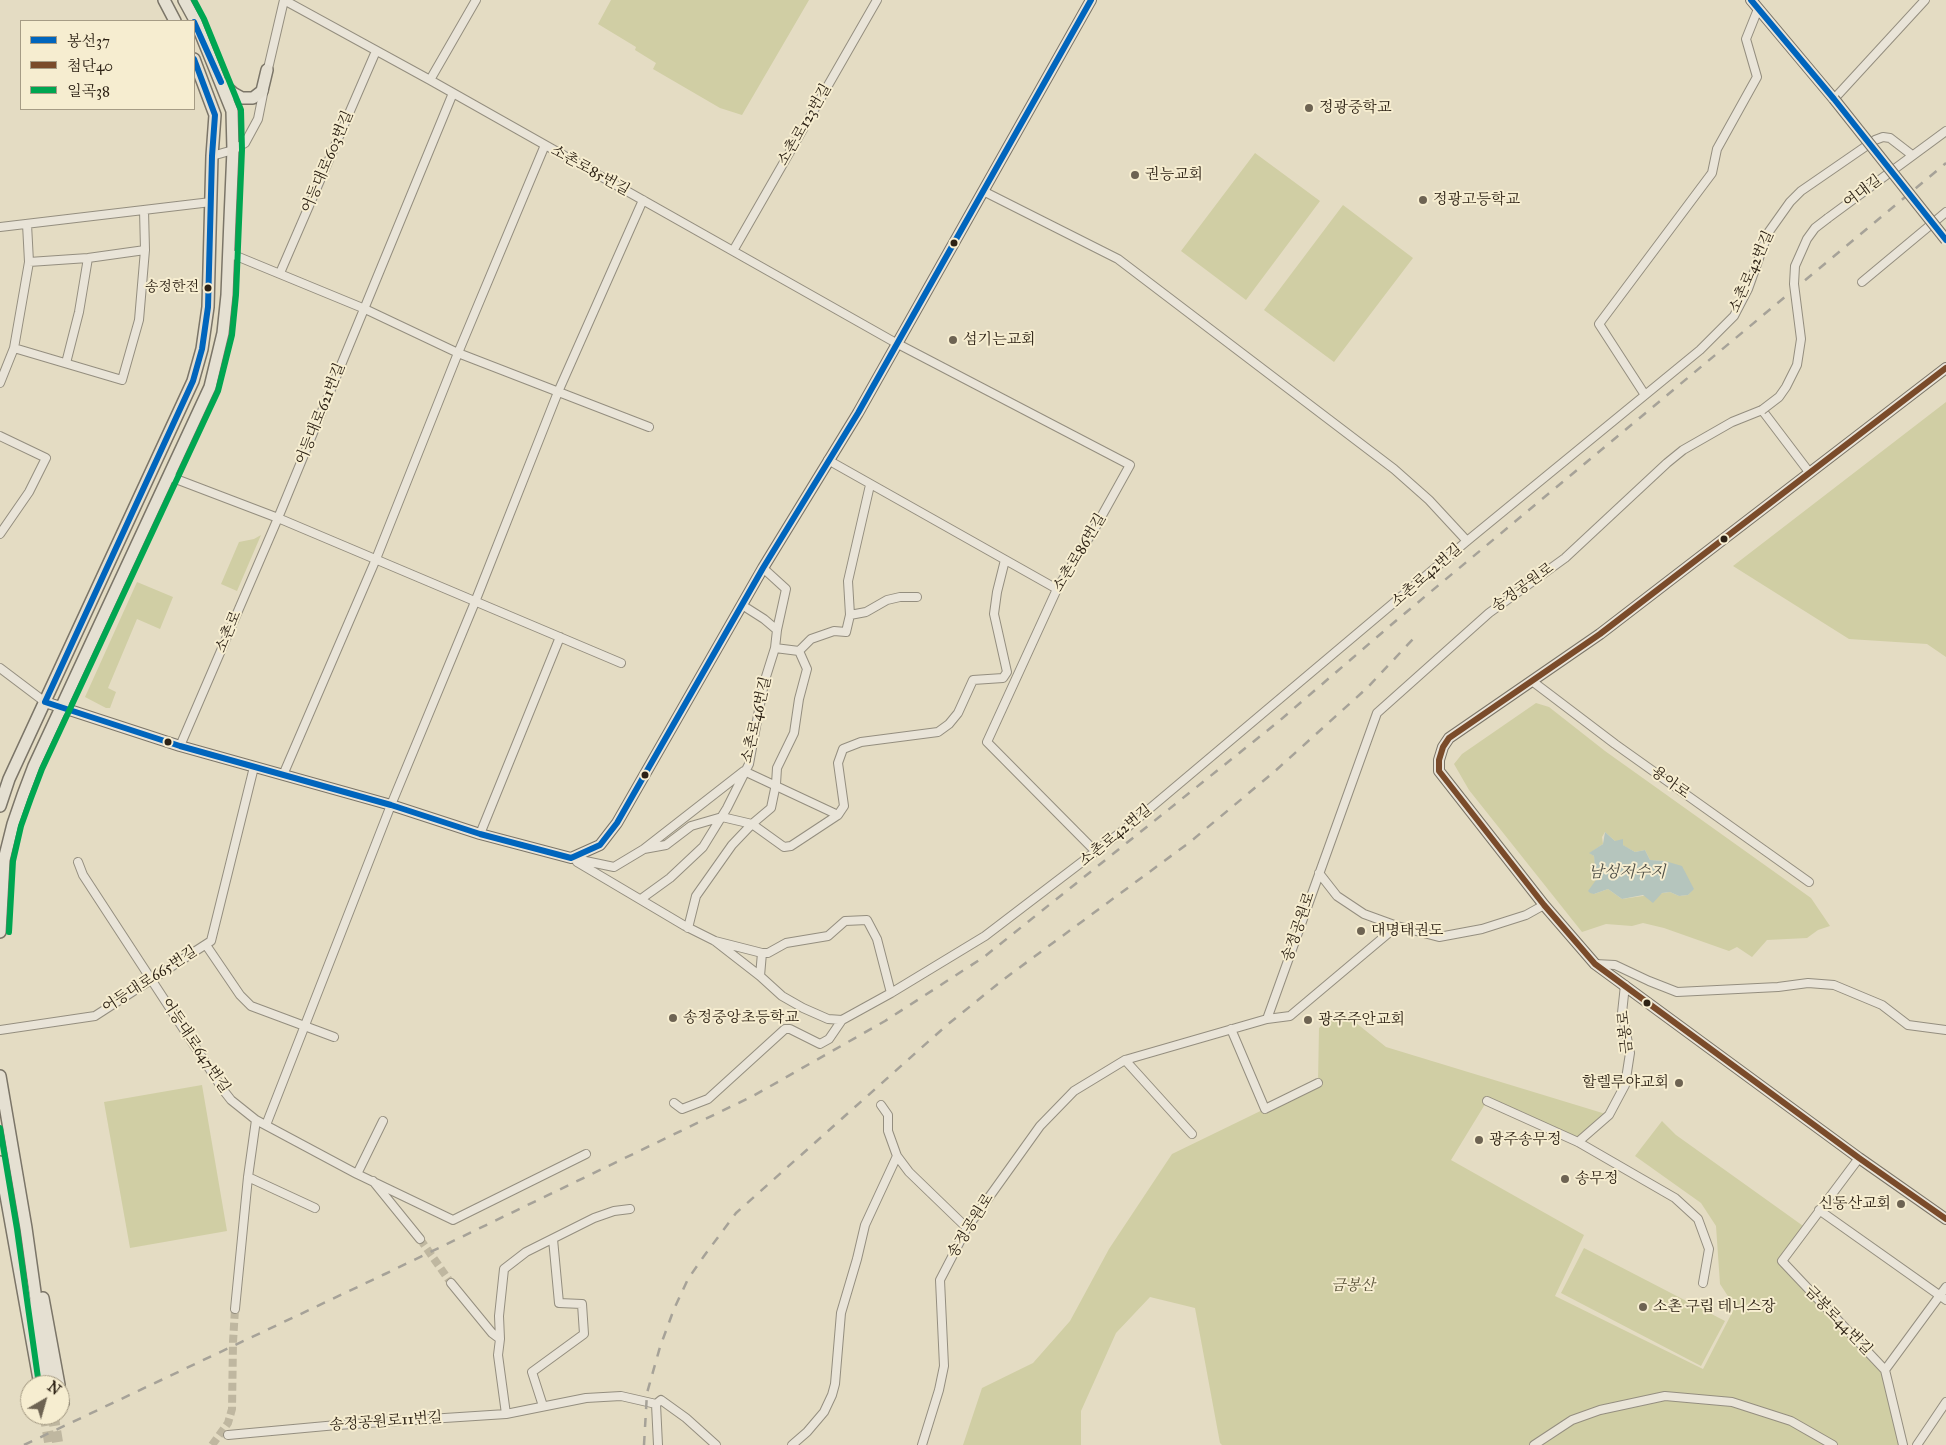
<!DOCTYPE html>
<html>
<head>
<meta charset="utf-8">
<style>
  body { margin:0 }
  #map { position:relative; width:1946px; height:1445px; overflow:hidden; background:#e4dcc3; font-family:"IM FELL Great Primer","Noto Serif KR",serif }
  canvas { display:block }
  .legend { position:absolute; left:20px; top:20px; width:175px; height:90px; box-sizing:border-box; background:#f6edd0; border:1px solid #a69c85; margin:0; padding:6px 9px; list-style:none; font-size:15px; color:#2d2215 }
  .legend li { display:flex; align-items:center; gap:10px; height:25px }
  .legend b { width:25px; border:1px solid #a69c85 }
  .north { position:absolute; left:20px; top:1375px; width:50px; height:50px; box-sizing:border-box; background:#f6edd0; border:1px solid #a69c85; border-radius:50%; rotate:38deg; font-size:14px; font-weight:700; line-height:20px; text-align:center; color:#2d2215 }
  .north::after { content:''; display:block; margin:auto; width:18px; height:22px; background:#6d6352; clip-path:polygon(50% 0,100% 100%,50% 72%,0 100%) }
</style>
</head>
<body>
<div id="map">
<canvas width="1946" height="1445"></canvas>
<ul class="legend">
<li><b style="height:6px;background:#0065bd"></b>봉선37</li>
<li><b style="height:6px;background:#7a4b2a"></b>첨단40</li>
<li><b style="height:6px;background:#00a651"></b>일곡38</li>
</ul>
<div class="north">N</div>
</div>
<script>
const ctx = document.querySelector('canvas').getContext('2d');
ctx.lineJoin = 'round';
function fill(path, color) { ctx.fillStyle = color; ctx.fill(path, 'evenodd'); }
const shape = rows => new Path2D(rows.map(r => 'M' + r).join(''));
function strokePath(path, color, width, dash) { ctx.strokeStyle = color; ctx.lineWidth = width; ctx.lineCap = dash ? 'butt' : 'round'; ctx.setLineDash(dash || []); ctx.stroke(path); }
function drawText(font, color, halo, rows, align = 'center') {
  ctx.font = font + ' "IM FELL Great Primer","Noto Serif KR",serif'; ctx.lineWidth = 4; ctx.setLineDash([]); ctx.textBaseline = 'middle'; ctx.strokeStyle = halo; ctx.fillStyle = color; for (const [text, x, y, turn = 0] of rows) {
    ctx.save(); ctx.translate(x, y); ctx.rotate((+turn || 0) * Math.PI / 180); ctx.textAlign = isNaN(turn) ? turn : align; if (halo) ctx.strokeText(text, 0, 0); ctx.fillText(text, 0, 0); ctx.restore();
  }
}
fill(shape([
  [611,0,809,0,742,115,720,108,653,69,656,63,635,50,636,47,598,24],
  [1255,153,1320,201,1246,300,1181,251],
  [1343,205,1413,258,1334,362,1264,310],
  [1946,402,1946,657,1927,644,1849,639,1733,566],
  [261,535,237,591,221,584,239,542,254,539],
  [137,582,173,597,160,629,137,619,108,688,116,692,110,708,106,708,85,697],
  [1536,703,1549,707,1605,751,1811,898,1830,926,1818,930,1807,938,1767,940,1752,957,1737,947,1729,951,1664,928,1643,923,1632,926,1606,924,1582,932,1469,790,1454,764,1462,754],
  [1605,832,1615,841,1635,852,1645,850,1650,860,1665,861,1687,879,1693,889,1688,895,1679,896,1670,892,1622,899,1608,889,1594,894,1597,880,1595,863,1594,856,1590,853,1603,844,1602,837],
  [1340,1010,1386,1047,1609,1115,1578,1142,1487,1101,1451,1160,1584,1235,1555,1296,1703,1369,1735,1307,1720,1284,1716,1226,1701,1203,1635,1156,1662,1121,1676,1135,1806,1228,1782,1261,1886,1373,1896,1435,1900,1445,1222,1445,1220,1443,1195,1308,1150,1297,1116,1333,1081,1411,1081,1445,963,1445,982,1388,1033,1363,1070,1321,1109,1249,1172,1154,1318,1083,1319,1028],
  [202,1085,227,1231,130,1248,104,1102],
  [1584,1248,1725,1321,1701,1366,1561,1293]
]), '#d0cea4');
fill(shape([
  [1605,832,1615,841,1623,839,1623,845,1635,852,1645,850,1650,860,1665,861,1682,866,1694,889,1688,895,1679,896,1670,892,1662,893,1653,903,1643,895,1622,899,1608,889,1594,894,1590,893,1588,891,1596,880,1594,856,1589,853,1603,844]
]), '#b5c5bd');
strokePath(shape([
  [420,1239,451,1283],
  [212,1445,228,1423,232,1409,233,1342,235,1309]
]), '#bfb7a0', 8, [8, 4]);
strokePath(shape([
  [45,1415,50,1445],
  [53,1415,58,1445]
]), '#bfb7a0', 11, [11, 5.5]);
const street = shape([
  [267,73,284,0,430,80,896,343,1130,465,1095,528,1057,589,987,742,1096,852],
  [430,80,476,0],
  [1834,99,1925,0],
  [212,156,233,150,245,143,258,119,264,89],
  [983,191,1118,259,1394,469,1429,500,1467,541],
  [1828,218,1946,131],
  [0,227,211,202],
  [733,251,877,0],
  [229,253,365,309,458,353,649,427],
  [29,262,88,258,145,250],
  [280,273,376,51],
  [1862,282,1946,212],
  [14,348,122,380,139,320,145,250,144,210],
  [66,363,79,312,88,258],
  [0,383,14,348,29,262,27,224],
  [1645,395,1599,324,1712,173,1717,149,1757,77,1746,39,1758,9],
  [0,436,46,458,29,492,0,534],
  [828,460,1057,589],
  [168,476,278,518,621,663],
  [763,568,786,589,777,630],
  [742,605,764,619,777,630,775,648,799,651],
  [850,615,866,612,887,600,900,597,917,597],
  [0,668,45,702],
  [1532,681,1615,744,1809,882],
  [180,746,278,518,453,93],
  [283,775,376,559,458,353,545,145],
  [480,834,560,637],
  [644,849,666,845,691,826,722,817,752,824,784,847,791,846,838,815,844,806,838,763,843,749,861,742,938,732,949,724,958,713,973,680,1003,678,1007,672,994,614,997,592,1005,560],
  [571,858,614,867,644,849,744,771,838,815],
  [78,862,83,875,224,1091,231,1100,256,1120,357,1174,453,1220,586,1154],
  [577,862,685,926,715,941,760,976],
  [1319,873,1337,896,1364,914,1397,926,1439,937,1482,929,1526,915,1544,905],
  [641,899,670,878,703,847,727,808,749,764,764,683,775,648],
  [688,928,696,896,732,845,752,824,771,808,776,784,777,768,794,733,799,699,807,669,799,651,811,639,834,631,846,632,850,615,848,581,870,485],
  [715,941,762,953,760,976,782,996,803,1008,828,1019,842,1020,891,993,877,939,867,920,845,921,828,936,786,943,768,953,762,953],
  [206,945,240,995,251,1006,334,1037],
  [1595,964,1615,965,1649,981,1677,992,1778,987,1808,983,1834,985,1882,1005,1908,1025,1946,1030],
  [891,993,985,936,1129,826,1467,541,1700,350,1734,316,1748,289,1768,233,1790,202,1801,191,1875,140,1883,137,1890,138,1912,155],
  [1267,1019,1290,1016,1397,926],
  [1231,1029,1265,1109,1318,1083],
  [0,1030,95,1016,211,941,254,767],
  [1125,1060,1192,1134],
  [1487,1101,1578,1142,1675,1198,1698,1219,1709,1249,1703,1283],
  [674,1103,682,1109,708,1099,785,1029,790,1029,820,1044,829,1039,842,1020],
  [881,1105,888,1115,888,1131,897,1156,909,1172,967,1228],
  [266,1125,391,805,475,602,558,392,643,200],
  [1578,1142,1609,1115,1625,1085,1630,1053,1622,1013,1625,985],
  [1859,1158,1782,1261,1885,1370,1903,1445],
  [357,1174,383,1121],
  [248,1177,315,1208],
  [373,1181,420,1239],
  [1819,1210,1946,1300],
  [451,1283,492,1333,500,1339,498,1355,506,1414],
  [235,1309,248,1177,256,1120],
  [500,1339,499,1316,504,1269,526,1252,594,1218,614,1211,630,1209],
  [1885,1370,1946,1287],
  [656,1404,661,1400,686,1418,716,1445],
  [656,1404,658,1445],
  [543,1406,532,1372,584,1334,582,1304,559,1303,553,1239],
  [228,1435,337,1425,506,1414,586,1398,621,1396,656,1404],
  [792,1445,807,1432,824,1412,832,1395,835,1384,841,1313,857,1259,865,1225,897,1156],
  [922,1445,939,1390,944,1366,940,1280,967,1228,1040,1126,1074,1091,1125,1060,1267,1019,1377,713,1489,613,1565,558,1667,463,1683,450,1732,422,1762,410,1809,472],
  [1534,1445,1572,1420,1600,1410,1665,1396,1732,1402,1791,1421,1833,1445],
  [1917,1445,1946,1402]
]);
const secondary = shape([
  [1751,0,1834,99],
  [1946,368,1600,634,1449,738,1443,747,1439,760,1439,771,1544,905,1595,964,1859,1158,1946,1219],
  [45,702,180,746,391,805,480,834,571,858,600,845,617,823,763,568,858,413,1091,0]
]);
const primary = shape([
  [164,0,175,21],
  [223,84,233,93,242,98,253,98,262,91,267,70],
  [0,806,9,779,193,381,202,349,208,307,212,156,215,115,194,59],
  [0,932,4,860,13,824,23,795,34,766,210,387,223,333,227,295,230,219,233,150,232,111,196,22,184,0],
  [0,1076,26,1228,48,1385],
  [0,1162,40,1385],
  [43,1298,59,1385],
  [60,1391,63,1403,60,1404]
]);
strokePath(street, '#948e7f', 10);
strokePath(secondary, '#7b7568', 12);
strokePath(primary, '#7b7568', 14);
strokePath(street, '#e9e4d8', 8);
strokePath(secondary, '#e9e4d8', 10);
strokePath(primary, '#e5e0d2', 11);
strokePath(shape([
  [24,1445,385,1274,753,1096,885,1021,984,957,1278,722,1398,619,1946,163],
  [644,1445,647,1393,660,1347,674,1309,688,1279,704,1256,736,1213,947,1025,1004,979,1190,842,1274,772,1367,688,1414,638]
]), '#a6a298', 2.5, [9, 9]);
const streetBridge = shape([
  [1762,410,1779,397,1786,387,1797,365,1801,339,1794,284,1795,266,1807,239,1815,228,1828,218]
]);
const secondaryBridge = shape([
  [1834,99,1946,240]
]);
strokePath(streetBridge, '#948e7f', 10, []);
strokePath(secondaryBridge, '#7b7568', 12, []);
strokePath(streetBridge, '#e9e4d8', 8);
strokePath(secondaryBridge, '#e9e4d8', 10);
strokePath(shape([
  [1751,0,1834,99,1946,240],
  [194,22,221,82],
  [194,59,215,115,212,156,208,307,202,349,193,381,45,702,180,746,391,805,480,834,571,858,600,845,617,823,763,568,858,413,1091,0]
]), '#0065bd', 6);
strokePath(shape([
  [1946,368,1600,634,1449,738,1443,747,1439,760,1439,771,1544,905,1595,964,1859,1158,1946,1219]
]), '#7a4b2a', 6);
strokePath(shape([
  [9,932,13,861,21,826,31,798,42,769,218,391,232,335,236,295,242,150,241,110,204,19,194,0],
  [0,1128,17,1229,39,1385]
]), '#00a651', 6);
for (const [x, y, r, color] of [
  [1309,108,5,"#6d6352"],
  [1135,175,5,"#6d6352"],
  [1423,200,5,"#6d6352"],
  [954,243,4.5,"#2d2215"],
  [208,288,4.5,"#2d2215"],
  [953,340,5,"#6d6352"],
  [1724,539,4.5,"#2d2215"],
  [168,742,4.5,"#2d2215"],
  [645,775,4.5,"#2d2215"],
  [1361,931,5,"#6d6352"],
  [1647,1003,4.5,"#2d2215"],
  [673,1018,5,"#6d6352"],
  [1308,1020,5,"#6d6352"],
  [1679,1083,5,"#6d6352"],
  [1479,1140,5,"#6d6352"],
  [1565,1179,5,"#6d6352"],
  [1901,1204,5,"#6d6352"],
  [1643,1307,5,"#6d6352"]
]) { const dot = new Path2D(); dot.arc(x, y, r, 0, 2 * Math.PI); ctx.fillStyle = color; ctx.fill(dot); strokePath(dot, '#f6edd0', 2); }
drawText('14px', '#2d2215', '#f6edd0', [
  ["송정한전",199,288]
], 'right');
drawText('15px', '#2d2215', '#f6edd0', [
  ["정광중학교",1319,108],
  ["권능교회",1145,175],
  ["정광고등학교",1433,200],
  ["섬기는교회",963,340],
  ["대명태권도",1371,931],
  ["송정중앙초등학교",683,1018],
  ["광주주안교회",1318,1020],
  ["할렐루야교회",1669,1083,"right"],
  ["광주송무정",1489,1140],
  ["송무정",1575,1179],
  ["신동산교회",1891,1204,"right"],
  ["소촌 구립 테니스장",1653,1307]
], 'left');
drawText('15px', '#2d2215', '#f6edd0', [
  ["소촌로123번길",805,125,-60],
  ["어등대로603번길",328,162,-67],
  ["소촌로85번길",590,171,29],
  ["여대길",1863,192,-37],
  ["소촌로42번길",1752,272,-66],
  ["어등대로621번길",321,414,-68],
  ["소촌로86번길",1080,553,-59],
  ["소촌로42번길",1427,576,-41],
  ["송정공원로",1523,588,-36],
  ["소촌로",229,632,-67],
  ["소촌로46번길",757,720,-77],
  ["용아로",1670,783,36],
  ["소촌로42번길",1116,836,-39],
  ["송정공원로",1299,927,-71],
  ["어등대로665번길",150,980,-33],
  ["금봉로",1626,1032,-96],
  ["어등대로647번길",195,1046,56],
  ["송정공원로",971,1226,-58],
  ["금봉로44번길",1838,1321,46],
  ["송정공원로11번길",386,1422,-4]
]);
drawText('italic 15px', '#595238', '#f6edd0', [
  ["금봉산",1353,1286]
]);
drawText('italic 16px', '#505047', '#f6edd0', [
  ["남성저수지",1627,873]
]);
</script>
</body>
</html>
